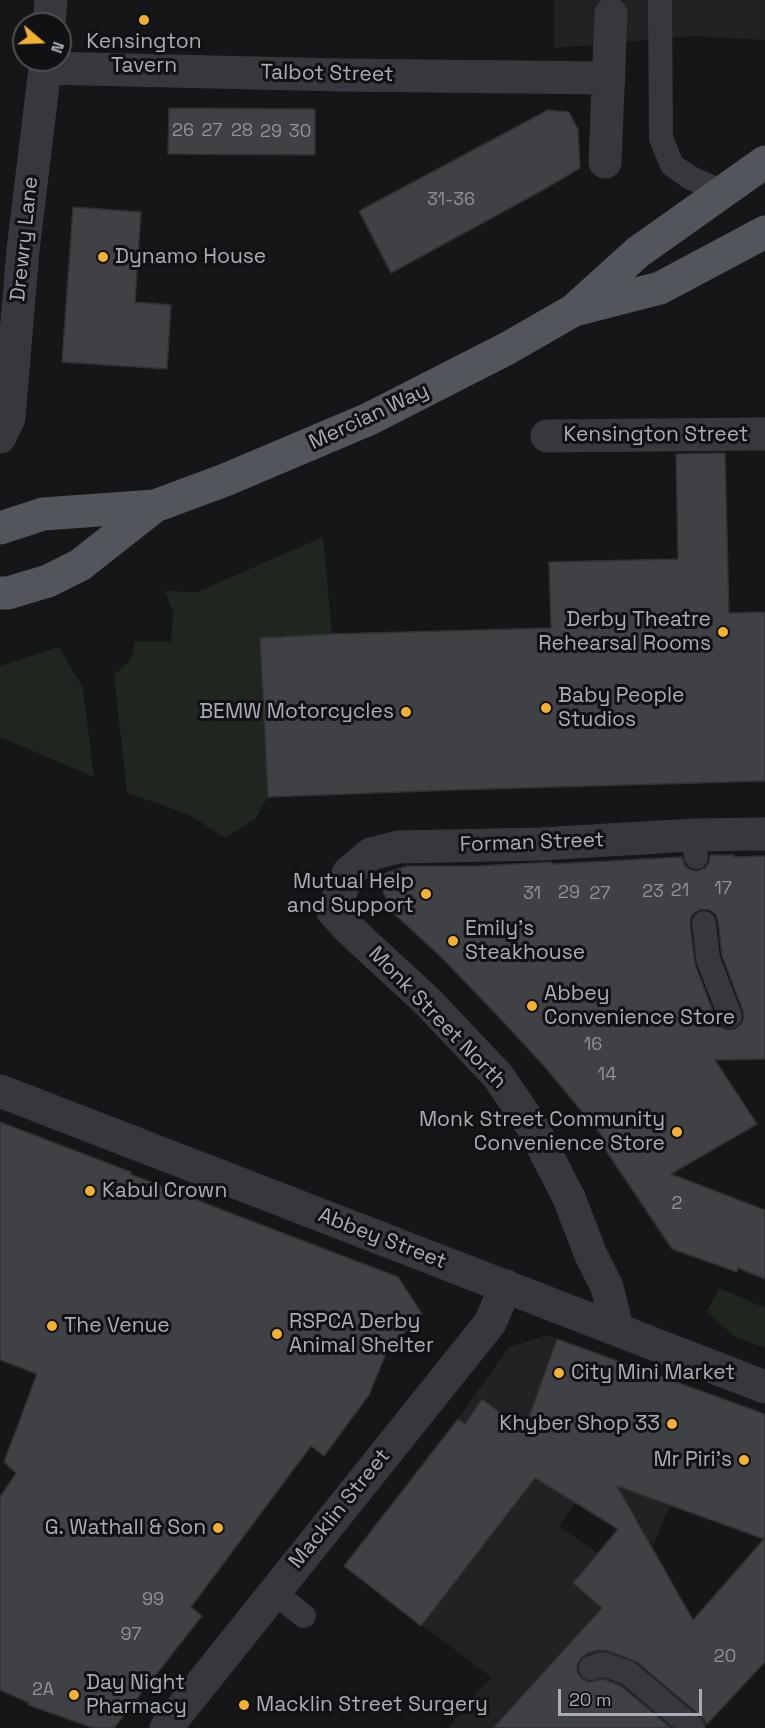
<!DOCTYPE html>
<html>
<head>
<meta charset="utf-8">
<style>
  body { margin:0 }
  #map { position:relative; width:765px; height:1728px; overflow:hidden; background:#161618; font-family:"Space Grotesk",sans-serif }
  canvas { display:block }
  .north { position:absolute; left:12px; top:12px; width:60px; height:60px; box-sizing:border-box; background:#111113; border:2px solid #4d4f55; border-radius:50%; rotate:109deg; font-size:16px; font-weight:700; line-height:24px; text-align:center; color:#a8adb8 }
  .north::after { content:''; display:block; margin:auto; width:21px; height:27px; background:#f2b134; clip-path:polygon(50% 0,100% 100%,50% 72%,0 100%) }
  .scale { position:absolute; left:558px; top:1689px; width:144px; height:27px; box-sizing:border-box; border:3px solid #a8adb8; border-top:0; padding-left:8px; font-size:18px; line-height:21px; white-space:nowrap; color:#a8adb8; -webkit-text-stroke:4px #111113; paint-order:stroke }
</style>
</head>
<body>
<div id="map">
<canvas width="765" height="1728"></canvas>
<div class="north">N</div>
<div class="scale">20 m</div>
</div>
<script>
const ctx = document.querySelector('canvas').getContext('2d');
ctx.lineJoin = 'round';
function fill(path, color) { ctx.fillStyle = color; ctx.fill(path, 'evenodd'); }
const shape = rows => new Path2D(rows.map(r => 'M' + r).join(''));
function strokePath(path, color, width, dash) { ctx.strokeStyle = color; ctx.lineWidth = width; ctx.lineCap = dash ? 'butt' : 'round'; ctx.setLineDash(dash || []); ctx.stroke(path); }
function drawText(font, color, halo, rows, align = 'center') {
  ctx.font = font + ' "Space Grotesk",sans-serif'; ctx.lineWidth = 6; ctx.setLineDash([]); ctx.textBaseline = 'middle'; ctx.strokeStyle = halo; ctx.fillStyle = color; for (const [text, x, y, turn = 0] of rows) {
    ctx.save(); ctx.translate(x, y); ctx.rotate((+turn || 0) * Math.PI / 180); ctx.textAlign = isNaN(turn) ? turn : align; if (halo) ctx.strokeText(text, 0, 0); ctx.fillText(text, 0, 0); ctx.restore();
  }
}
fill(shape([
  [554,0,765,0,765,40,695,36,554,48],
  [548,1335,635,1368,699,1508,697,1515,670,1505,654,1544,610,1524,576,1501,559,1526,597,1553,573,1583,629,1632,715,1716,703,1728,448,1728,491,1677,344,1566,458,1419,509,1347]
]), '#222225');
fill(shape([
  [323,537,332,634,260,638,268,797,255,819,225,838,190,815,127,793,114,675,131,659,135,641,171,642,173,612,165,591,197,592],
  [59,647,83,688,94,777,0,737,0,666],
  [719,1288,765,1308,765,1348,735,1337,707,1312]
]), '#1e261f');
const building = shape([
  [169,108,315,109,315,155,168,154,169,108],
  [548,110,569,112,578,129,580,168,543,190,391,273,359,211,548,110],
  [73,207,141,212,135,302,171,305,167,369,62,362,73,207],
  [725,453,729,613,765,612,765,781,455,790,268,797,260,638,332,634,551,628,549,562,678,559,676,454,725,453],
  [710,855,734,855,734,857,765,856,765,1059,715,1060,757,1124,671,1174,765,1210,765,1279,738,1268,737,1272,672,1249,599,1140,603,1137,545,1067,495,1013,442,958,391,911,377,876,407,866,478,866,552,862,552,864,682,857,685,866,691,870,697,871,705,868,709,862,710,855],
  [702,909,710,910,716,915,718,921,722,956,743,1011,744,1018,741,1024,735,1029,727,1030,721,1027,717,1022,695,964,690,924,691,917,695,912,702,909],
  [0,1122,131,1172,130,1174,233,1214,398,1277,422,1314,387,1351,369,1395,324,1456,311,1446,191,1607,202,1616,114,1728,93,1728,28,1705,29,1703,0,1690,0,1497,16,1473,4,1462,37,1374,0,1360,0,1122],
  [557,1339,765,1414,765,1662,707,1724,702,1717,637,1662,608,1651,599,1650,586,1654,580,1659,577,1665,577,1672,581,1678,589,1682,603,1679,621,1686,671,1728,493,1728,602,1608,573,1583,618,1529,535,1478,421,1626,344,1566,458,1419,465,1424,482,1399,524,1431,557,1339],
  [617,1486,764,1539,693,1620,617,1486]
]);
fill(building, '#404145');
strokePath(building, '#303034', 1.5);
strokePath(shape([
  [660,0,661,138,672,165,689,177,722,192],
  [693,835,696,857],
  [704,923,708,959,730,1016],
  [273,1592,304,1616],
  [591,1668,603,1664,628,1673,693,1728]
]), '#37383d', 24);
strokePath(shape([
  [49,24,51,0],
  [45,68,339,75,609,78],
  [605,162,611,14],
  [547,436,765,434],
  [0,437,9,418,23,250,46,60],
  [617,1328,607,1287,591,1255,569,1198,532,1126,498,1076,428,1002,349,929,333,911,349,872,371,854,398,847,541,844,693,835,765,834]
]), '#37383d', 33);
strokePath(shape([
  [0,1091,765,1387],
  [166,1728,490,1323,506,1286]
]), '#37383d', 33);
strokePath(shape([
  [578,309,660,288,765,232],
  [0,528,43,514,155,506,225,480,369,419,508,348,574,310,638,252,765,162],
  [0,593,8,593,48,581,80,565,155,506]
]), '#53555c', 33);
for (const [x, y, r, color] of [
  [144,20,6,"#f2b134"],
  [103,257,6,"#f2b134"],
  [723,632,6,"#f2b134"],
  [546,708,6,"#f2b134"],
  [406,712,6,"#f2b134"],
  [426,894,6,"#f2b134"],
  [453,941,6,"#f2b134"],
  [532,1006,6,"#f2b134"],
  [677,1132,6,"#f2b134"],
  [90,1191,6,"#f2b134"],
  [52,1326,6,"#f2b134"],
  [277,1334,6,"#f2b134"],
  [559,1373,6,"#f2b134"],
  [672,1424,6,"#f2b134"],
  [744,1460,6,"#f2b134"],
  [218,1528,6,"#f2b134"],
  [74,1695,6,"#f2b134"],
  [244,1705,6,"#f2b134"]
]) { const dot = new Path2D(); dot.arc(x, y, r, 0, 2 * Math.PI); ctx.fillStyle = color; ctx.fill(dot); strokePath(dot, '#111113', 2); }
drawText('18px', '#8e929b', null, [
  ["26",183,131],
  ["27",212,131],
  ["28",242,131],
  ["29",271,132],
  ["30",300,132],
  ["31-36",451,200],
  ["17",723,889],
  ["21",680,891],
  ["23",653,892],
  ["29",569,893],
  ["31",532,894],
  ["27",600,894],
  ["16",593,1045],
  ["14",607,1075],
  ["2",677,1204],
  ["99",153,1600],
  ["97",131,1635],
  ["20",725,1657],
  ["2A",43,1690]
]);
drawText('21px', '#a8adb8', '#111113', [
  ["Kensington",144,42,"center"],
  ["Tavern",144,66,"center"],
  ["Dynamo House",115,257],
  ["Derby Theatre",711,620,"right"],
  ["Rehearsal Rooms",711,644,"right"],
  ["Baby People",558,696],
  ["Studios",558,720],
  ["BEMW Motorcycles",394,712,"right"],
  ["Mutual Help",414,882,"right"],
  ["and Support",414,906,"right"],
  ["Emily's",465,929],
  ["Steakhouse",465,953],
  ["Abbey",544,994],
  ["Convenience Store",544,1018],
  ["Monk Street Community",665,1120,"right"],
  ["Convenience Store",665,1144,"right"],
  ["Kabul Crown",102,1191],
  ["RSPCA Derby",289,1322],
  ["Animal Shelter",289,1346],
  ["The Venue",64,1326],
  ["City Mini Market",571,1373],
  ["Khyber Shop 33",660,1424,"right"],
  ["Mr Piri's",732,1460,"right"],
  ["G. Wathall & Son",206,1528,"right"],
  ["Day Night",86,1683],
  ["Pharmacy",86,1707],
  ["Macklin Street Surgery",256,1705]
], 'left');
drawText('21px', '#a8adb8', '#111113', [
  ["Talbot Street",327,74,1],
  ["Drewry Lane",25,239,-84],
  ["Mercian Way",369,417,-25],
  ["Kensington Street",656,435],
  ["Forman Street",532,843,-2],
  ["Monk Street North",437,1018,46],
  ["Abbey Street",382,1239,21],
  ["Macklin Street",340,1509,-51]
]);
</script>
</body>
</html>
